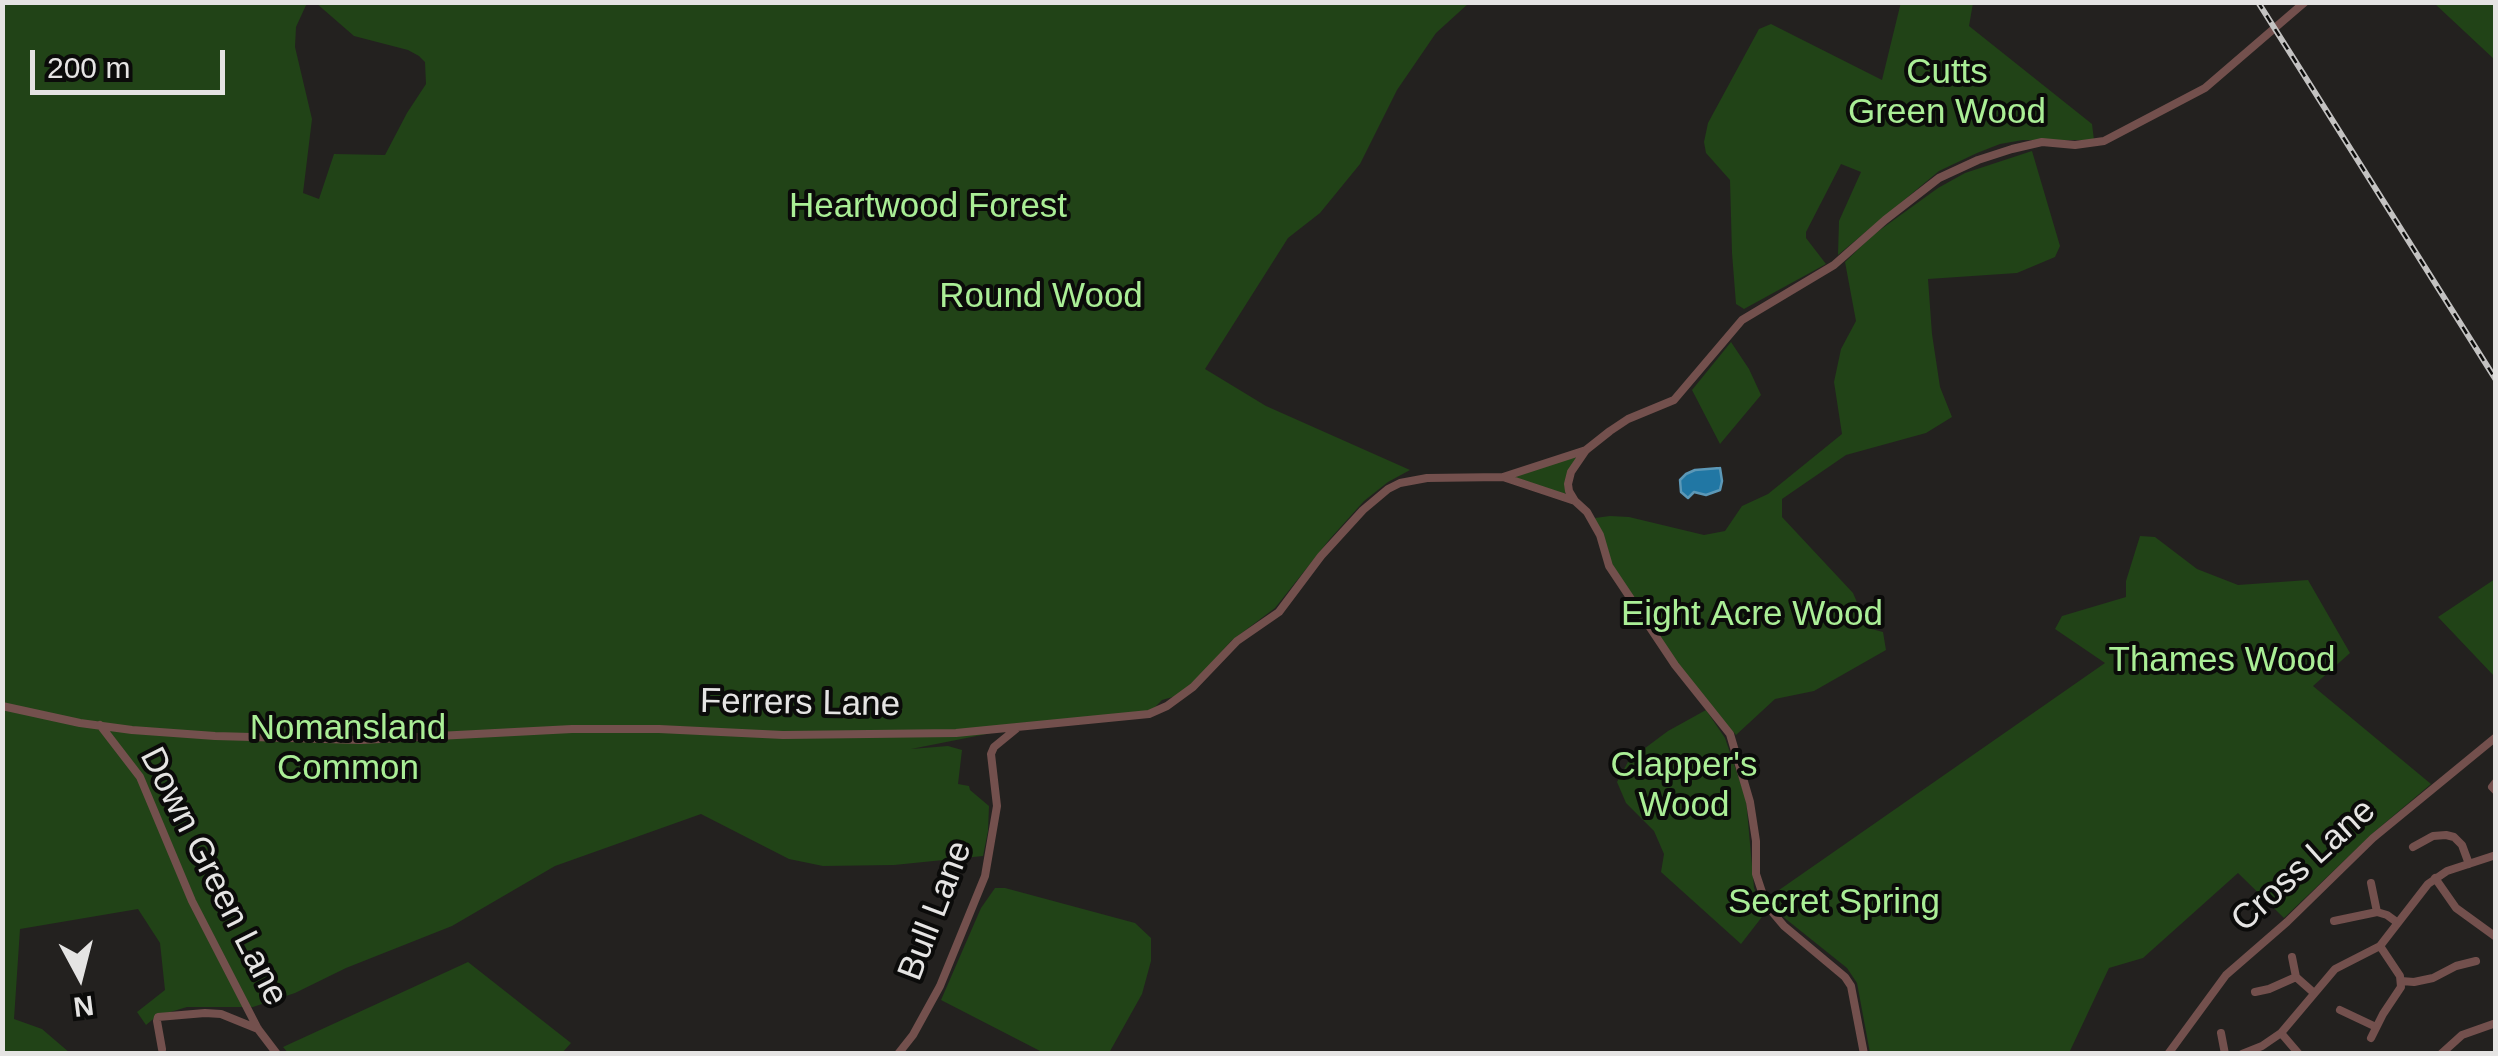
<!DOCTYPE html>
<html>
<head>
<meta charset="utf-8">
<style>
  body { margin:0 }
  #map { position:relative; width:2498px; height:1056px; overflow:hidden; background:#23211f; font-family:Arial,sans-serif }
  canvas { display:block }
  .frame { position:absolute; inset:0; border:5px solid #e5e4e3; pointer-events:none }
  .north { position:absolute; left:30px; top:926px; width:100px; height:100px; -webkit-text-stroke:8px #0b0b0a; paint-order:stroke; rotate:173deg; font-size:28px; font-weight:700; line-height:40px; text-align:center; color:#e5e4e3 }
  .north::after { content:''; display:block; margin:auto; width:35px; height:45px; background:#e5e4e3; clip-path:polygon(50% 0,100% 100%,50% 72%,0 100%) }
  .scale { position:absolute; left:30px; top:50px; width:195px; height:45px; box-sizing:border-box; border:5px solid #e5e4e3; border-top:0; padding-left:12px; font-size:30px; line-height:35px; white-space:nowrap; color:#e5e4e3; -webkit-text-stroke:8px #0b0b0a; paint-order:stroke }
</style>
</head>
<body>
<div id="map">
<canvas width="2498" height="1056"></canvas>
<div class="frame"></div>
<div class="north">N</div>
<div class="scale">200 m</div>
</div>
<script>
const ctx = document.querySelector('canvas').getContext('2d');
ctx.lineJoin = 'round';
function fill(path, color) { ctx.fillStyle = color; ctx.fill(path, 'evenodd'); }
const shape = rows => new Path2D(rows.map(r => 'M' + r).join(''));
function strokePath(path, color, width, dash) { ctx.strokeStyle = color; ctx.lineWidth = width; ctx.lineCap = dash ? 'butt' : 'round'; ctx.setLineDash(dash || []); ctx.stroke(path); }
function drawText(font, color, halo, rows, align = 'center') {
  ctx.font = font + ' Arial,sans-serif'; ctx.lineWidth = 8; ctx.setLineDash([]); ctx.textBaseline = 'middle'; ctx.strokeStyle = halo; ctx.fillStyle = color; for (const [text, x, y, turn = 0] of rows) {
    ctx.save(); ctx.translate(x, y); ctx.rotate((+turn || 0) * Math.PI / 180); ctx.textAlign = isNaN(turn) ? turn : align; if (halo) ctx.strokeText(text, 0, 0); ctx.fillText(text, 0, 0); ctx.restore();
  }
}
fill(shape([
  [1901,2,1973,3,1969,26,2092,124,2094,140,2023,140,2000,144,1977,153,1939,171,1838,255,1839,221,1861,172,1841,164,1806,232,1806,238,1826,264,1744,309,1736,304,1732,253,1730,180,1706,153,1704,142,1708,123,1759,29,1771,24,1882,80],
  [2,3,307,3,296,27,295,47,312,119,303,193,319,199,334,154,385,155,407,113,426,84,425,62,419,56,408,50,354,36,316,3,1469,3,1436,33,1397,90,1360,164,1320,213,1288,238,1205,369,1266,406,1410,470,1388,482,1364,501,1329,540,1275,608,1231,641,1197,679,1176,696,1162,700,1148,714,1042,723,911,749,948,746,962,750,958,784,969,786,970,790,989,806,988,831,983,856,894,865,823,866,789,859,701,814,555,866,452,926,346,968,295,993,253,1007,187,1007,157,1016,146,1025,137,1012,165,990,160,943,138,909,20,929,14,1019,42,1029,70,1053,3,1053],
  [2434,3,2495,3,2495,60],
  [2032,151,2060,246,2055,257,2017,273,1928,279,1932,334,1940,387,1952,417,1926,433,1846,455,1782,499,1782,517,1853,593,1868,628,1883,632,1886,650,1814,691,1775,699,1736,735,1700,695,1677,664,1610,561,1595,518,1610,516,1629,517,1704,535,1725,531,1742,506,1768,494,1842,434,1834,382,1841,349,1856,321,1845,262,1873,235,1938,188,1965,173],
  [1731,342,1749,369,1761,395,1720,444,1692,390],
  [1574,456,1578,457,1565,495,1511,476],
  [2140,536,2155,537,2197,569,2238,585,2308,580,2350,653,2313,686,2431,784,2373,833,2284,918,2238,873,2143,958,2109,968,2069,1053,1870,1053,1857,983,1847,968,1782,916,1769,897,2105,663,2055,629,2062,616,2126,597,2126,581],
  [2495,579,2495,677,2438,617],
  [1706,710,1725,738,1746,799,1754,888,1765,913,1741,944,1661,872,1664,854,1654,831,1626,803,1617,782,1629,760,1668,731],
  [995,888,1005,888,1135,923,1151,938,1151,961,1142,994,1109,1053,1044,1053,941,1000,981,908],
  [468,962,571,1043,562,1053,289,1054,283,1047]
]), '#214317');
const water = shape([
  [1720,468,1722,481,1720,490,1706,495,1694,492,1688,498,1681,492,1680,480,1686,474,1695,470,1720,468]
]);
fill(water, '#2177a4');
strokePath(water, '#5c98b7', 2.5);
strokePath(shape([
  [1503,477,1575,501],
  [2,706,80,723,132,730,215,736,361,740,572,729,659,729,783,735,956,733,1149,714,1167,706,1193,687,1237,641,1279,612,1321,556,1363,510,1388,489,1400,483,1427,478,1503,477,1586,450],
  [100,725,140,777,192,901,258,1029,277,1054],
  [2496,782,2492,787,2496,791],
  [2413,847,2433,836,2446,835,2454,837,2462,845,2469,864],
  [2435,878,2456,908,2496,937],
  [2371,883,2377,912,2387,915,2398,923],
  [2334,921,2377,912],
  [2292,957,2296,977,2314,993],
  [2401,981,2414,982,2433,978,2456,966,2476,961],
  [2255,992,2269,989,2296,977],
  [2340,1010,2376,1027],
  [2221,1033,2225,1054],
  [2281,1033,2299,1054],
  [2371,1038,2383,1014,2401,987,2400,976,2380,946],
  [162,1049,157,1021,158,1017,205,1013,221,1014,258,1029],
  [898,1054,913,1035,940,986,985,876,997,806,991,754,994,747,1016,729],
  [1864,1054,1851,986,1845,977,1784,926,1768,907,1762,892,1756,874,1756,841,1750,802,1730,734,1675,665,1609,566,1600,535,1587,512,1575,501,1569,491,1568,484,1571,472,1586,450,1610,431,1628,419,1674,400,1742,320,1834,265,1885,220,1939,178,1978,160,2012,149,2042,142,2075,145,2104,141,2205,88,2305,2],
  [2168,1054,2226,975,2287,922,2373,838,2496,737],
  [2242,1054,2262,1046,2281,1033,2335,969,2380,946,2428,884,2447,871,2496,855],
  [2441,1054,2462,1035,2496,1023]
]), '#73504d', 8);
const rail = shape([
  [2258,2,2496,380]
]);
strokePath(rail, '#c3c2c1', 6);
strokePath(rail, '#0b0b0a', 2.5, [8]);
drawText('35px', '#aaee96', '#0b0b0a', [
  ["Cutts",1947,73],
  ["Green Wood",1947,113],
  ["Heartwood Forest",928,207],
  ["Round Wood",1041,297],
  ["Eight Acre Wood",1752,615],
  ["Thames Wood",2222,661],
  ["Nomansland",348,729],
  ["Common",348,769],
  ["Clapper's",1684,766],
  ["Wood",1684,806],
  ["Secret Spring",1834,903]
]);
drawText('35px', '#e5e4e3', '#0b0b0a', [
  ["Ferrers Lane",800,704,1],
  ["Cross Lane",2304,866,-42],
  ["Down Green Lane",213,877,63],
  ["Bull Lane",936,911,-69]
]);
</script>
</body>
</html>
